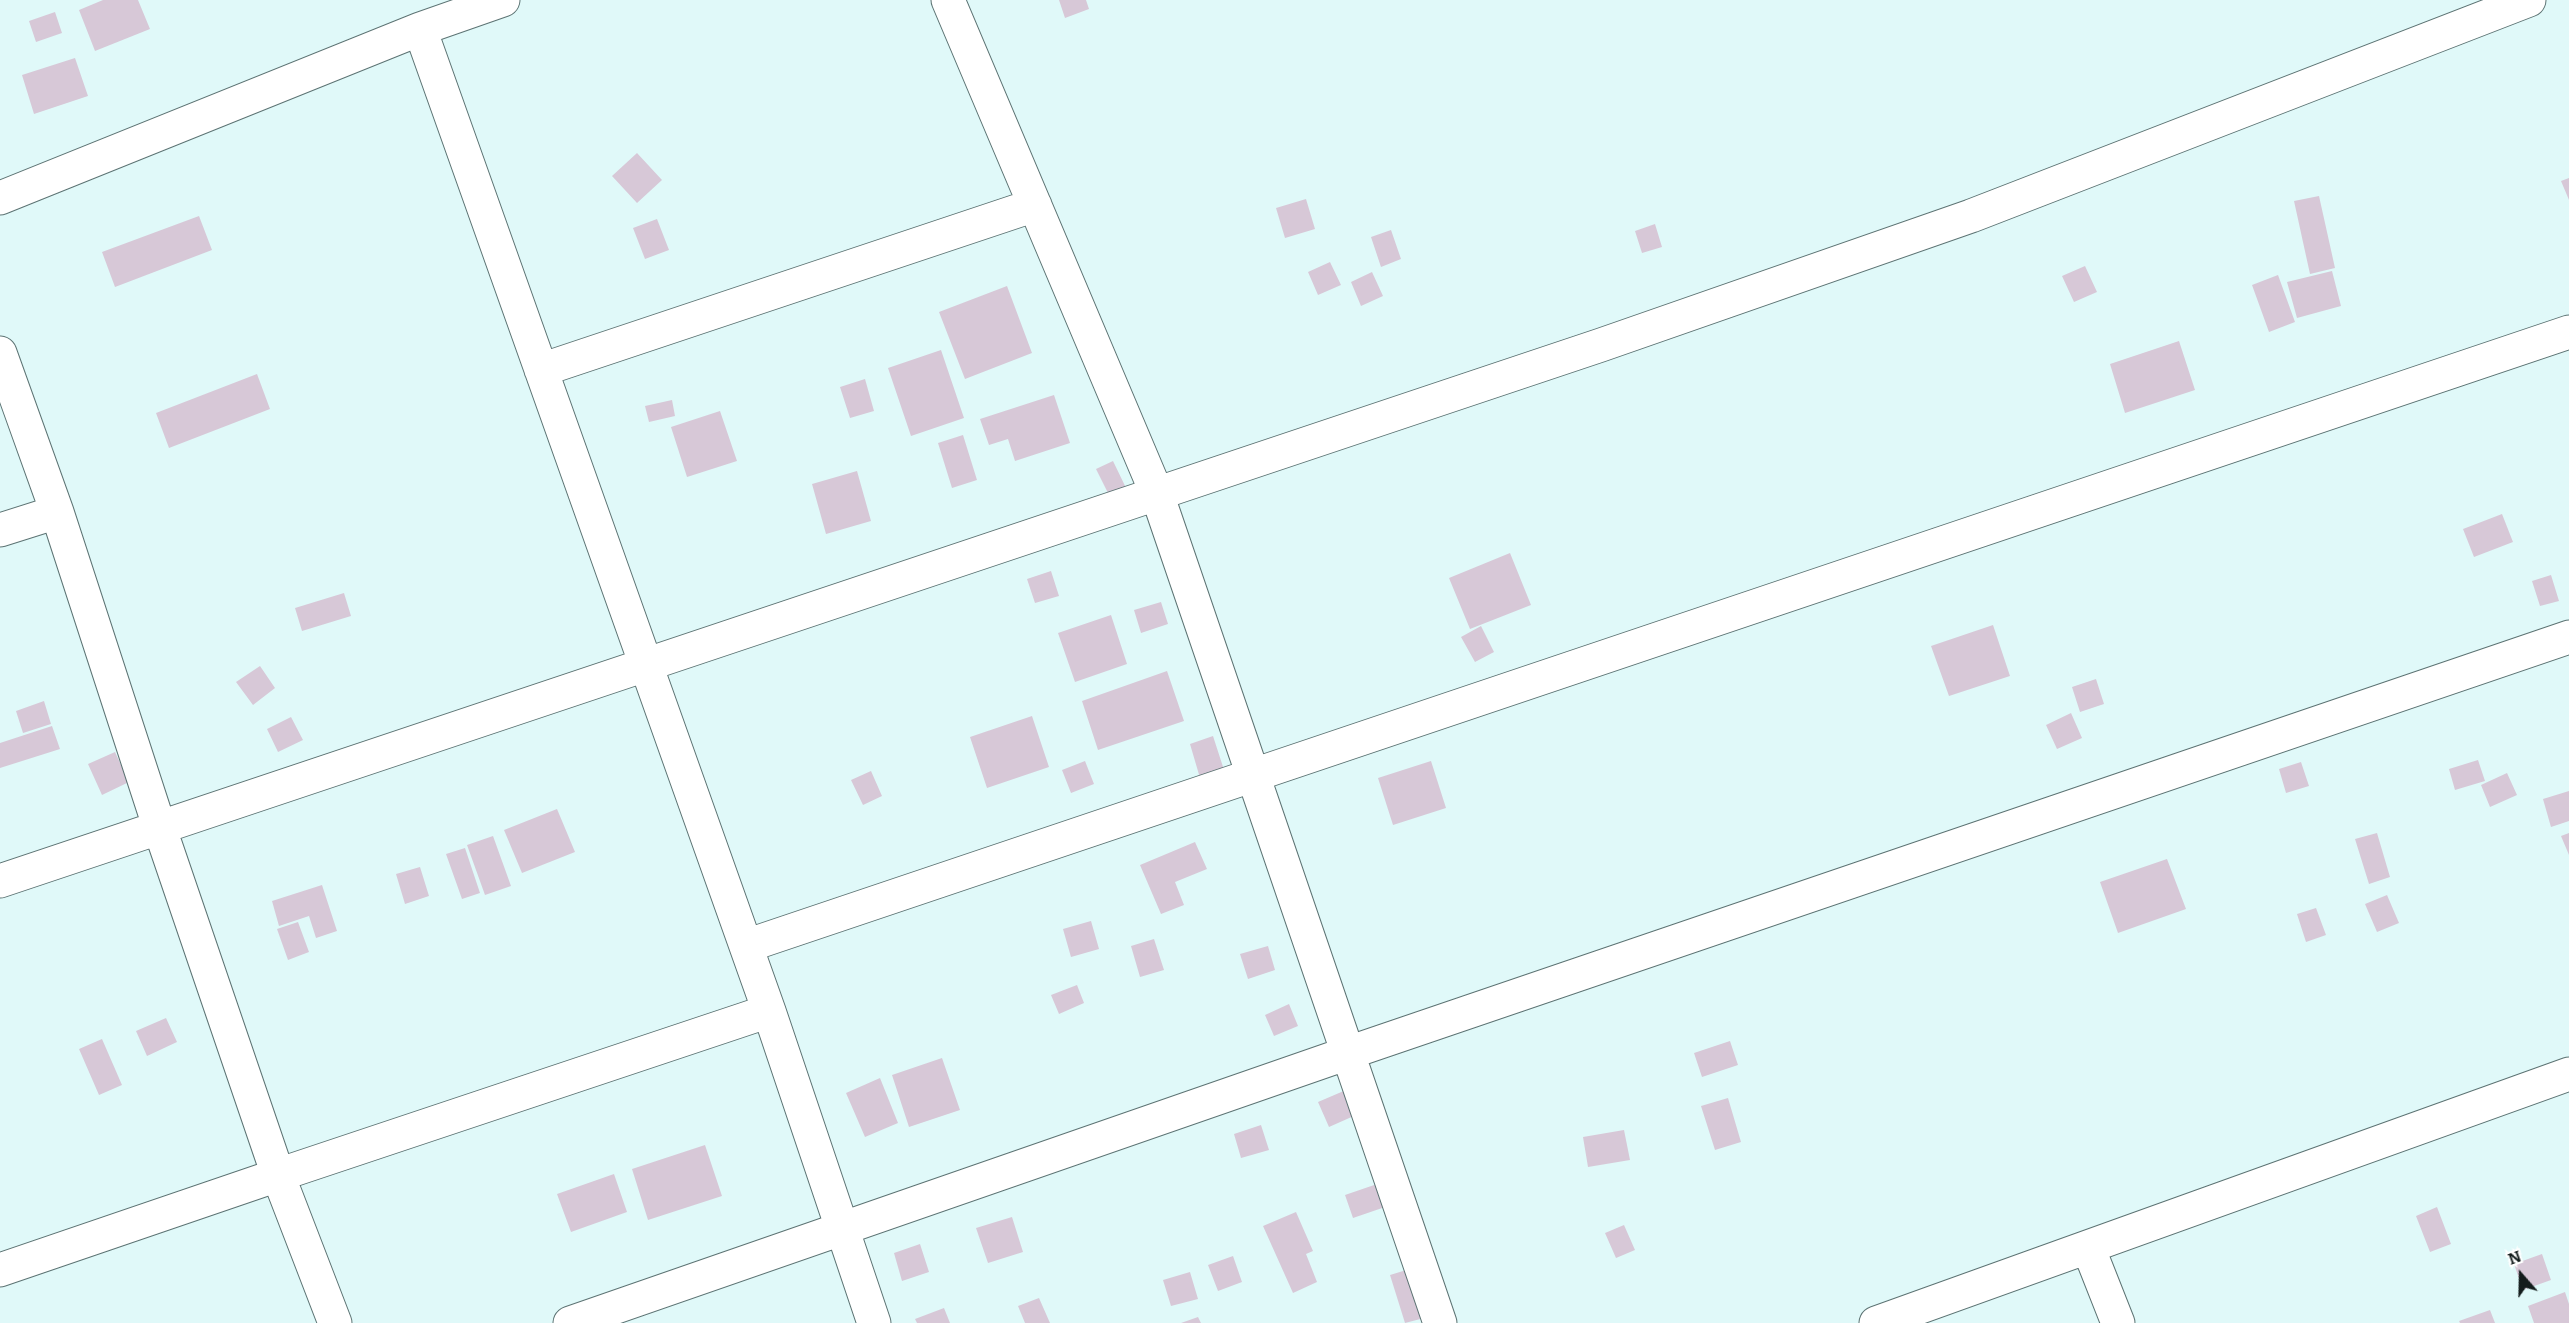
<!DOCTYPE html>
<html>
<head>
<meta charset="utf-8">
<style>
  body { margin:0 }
  #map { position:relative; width:2569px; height:1323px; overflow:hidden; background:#e0f9f9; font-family:Bitter,serif }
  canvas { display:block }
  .north { position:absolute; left:2491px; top:1245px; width:60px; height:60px; -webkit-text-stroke:4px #fff; paint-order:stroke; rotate:340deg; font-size:16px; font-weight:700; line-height:24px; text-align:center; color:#131c1c }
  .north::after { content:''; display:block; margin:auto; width:21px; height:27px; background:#131c1c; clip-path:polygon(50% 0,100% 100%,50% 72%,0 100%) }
</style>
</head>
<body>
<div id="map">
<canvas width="2569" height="1323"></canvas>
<div class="north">N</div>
</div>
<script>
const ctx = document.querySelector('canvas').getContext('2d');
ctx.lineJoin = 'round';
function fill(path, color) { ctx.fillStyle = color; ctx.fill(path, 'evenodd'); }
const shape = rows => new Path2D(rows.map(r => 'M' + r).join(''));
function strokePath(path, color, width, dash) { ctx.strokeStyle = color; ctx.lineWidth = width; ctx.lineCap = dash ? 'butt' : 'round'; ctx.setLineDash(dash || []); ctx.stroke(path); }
fill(shape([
  [103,0,138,0,150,29,95,51,79,10],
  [1059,0,1086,0,1089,9,1065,18],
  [55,12,62,33,36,42,29,21],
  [75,58,88,96,34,114,22,75],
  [637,153,662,180,637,203,612,176],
  [2569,178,2569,200,2561,181],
  [2319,196,2335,268,2310,274,2294,201],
  [1306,199,1315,229,1285,238,1276,208],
  [199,216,212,250,115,287,102,252],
  [657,219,669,250,645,259,633,228],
  [1655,224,1662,247,1642,253,1635,231],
  [1391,230,1401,259,1381,267,1371,237],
  [1330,262,1341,285,1318,295,1308,272],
  [2085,266,2097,292,2074,302,2062,276],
  [2332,271,2341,306,2297,318,2287,282],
  [1372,272,1383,296,1361,306,1351,282],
  [2278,275,2295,322,2269,332,2252,285],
  [1007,286,1032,353,965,379,939,312],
  [2179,341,2195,390,2125,413,2110,364],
  [941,350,964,418,911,436,888,368],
  [257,374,270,409,169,448,156,413],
  [865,379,874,411,850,418,840,387],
  [1054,395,1070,443,1015,461,1008,439,989,445,980,419],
  [672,400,675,416,649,422,645,406],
  [720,411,737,461,687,477,671,427],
  [963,435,977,480,952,488,938,443],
  [1113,461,1127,490,1111,499,1096,469],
  [857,471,871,521,826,534,812,484],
  [2502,514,2513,542,2474,557,2463,529],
  [1510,553,1531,605,1470,629,1449,578],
  [1051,571,1059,596,1035,603,1027,579],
  [2551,575,2559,601,2540,606,2532,581],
  [344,593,351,616,302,631,295,608],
  [1161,602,1168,624,1141,633,1134,610],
  [1111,615,1127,664,1075,682,1058,633],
  [1993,625,2010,676,1949,696,1931,646],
  [1481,626,1494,652,1475,662,1461,637],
  [260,666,275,688,253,705,236,682],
  [1167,671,1184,721,1098,750,1082,701],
  [2096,679,2104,704,2080,712,2072,687],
  [44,701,51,724,23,733,16,711],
  [2071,713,2082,738,2057,749,2046,725],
  [1032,716,1049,767,987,788,970,737],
  [291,717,303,740,278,752,267,729],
  [52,726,60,749,0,768,0,743],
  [1213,736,1224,770,1200,778,1190,744],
  [115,752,129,782,102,795,88,764],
  [2478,760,2485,781,2455,790,2449,769],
  [1085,761,1094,784,1071,793,1062,770],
  [1431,761,1446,808,1393,825,1378,778],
  [2301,762,2309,786,2286,793,2279,769],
  [871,771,882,796,863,805,851,780],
  [2507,773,2517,795,2490,807,2481,785],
  [2569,791,2569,821,2551,827,2543,799],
  [557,809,575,852,522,873,504,830],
  [2377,833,2390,877,2369,884,2355,839],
  [2569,833,2569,855,2561,836],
  [493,836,511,886,485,895,467,845],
  [1195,842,1207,869,1175,882,1184,905,1161,914,1140,865],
  [465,848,480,893,462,899,446,854],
  [2167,859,2186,909,2118,933,2100,882],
  [420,867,429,896,405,904,396,874],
  [322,885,337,931,316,938,309,916,279,926,272,901],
  [2387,895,2399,923,2377,932,2365,904],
  [2316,908,2326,935,2306,942,2297,914],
  [1091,921,1099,949,1071,957,1063,929],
  [298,922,309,952,288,960,277,929],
  [1154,939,1164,970,1140,977,1131,946],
  [1268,946,1275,970,1248,979,1240,954],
  [1077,985,1084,1003,1059,1014,1051,995],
  [1289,1004,1298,1026,1274,1036,1265,1015],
  [166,1018,177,1042,147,1056,136,1031],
  [102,1039,122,1085,99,1095,79,1049],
  [1730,1041,1738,1065,1702,1077,1694,1053],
  [942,1058,960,1110,909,1127,892,1075],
  [880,1078,898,1123,865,1137,846,1093],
  [1346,1090,1356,1115,1329,1127,1318,1102],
  [1728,1098,1741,1142,1715,1150,1701,1106],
  [1261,1125,1269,1150,1241,1158,1234,1134],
  [1624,1130,1630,1160,1588,1167,1583,1137],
  [705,1145,722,1196,648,1220,632,1169],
  [614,1174,627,1212,571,1232,557,1194],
  [1380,1183,1388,1206,1353,1218,1345,1195],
  [2437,1207,2451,1244,2430,1252,2416,1216],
  [1296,1212,1313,1251,1306,1254,1317,1282,1293,1293,1263,1226],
  [1012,1217,1023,1252,988,1263,976,1228],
  [1624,1225,1635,1250,1616,1258,1605,1233],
  [920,1244,929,1272,902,1281,894,1253],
  [2542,1254,2551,1280,2523,1290,2514,1264],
  [1233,1256,1242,1282,1218,1291,1208,1265],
  [1413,1268,1428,1317,1405,1323,1390,1275],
  [1190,1272,1198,1299,1171,1306,1163,1280],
  [2565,1292,2569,1304,2569,1323,2534,1323,2528,1306],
  [1039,1298,1050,1323,1025,1323,1018,1306],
  [944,1308,950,1323,917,1323,915,1319],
  [2490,1310,2495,1323,2460,1323,2459,1321],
  [1198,1317,1201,1323,1181,1323]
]), '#d7c8d7');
const minor = shape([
  [948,0,1157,494,1440,1323],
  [0,198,420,29,503,0],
  [0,353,57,512,160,829,278,1175,769,1011,420,29],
  [541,370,1035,205],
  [0,530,57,512],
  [0,881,1601,345,1971,216,2529,0],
  [746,946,2569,332],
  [769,1011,874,1323],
  [2088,1247,2118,1323],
  [0,1270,278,1175,335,1323],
  [570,1323,1348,1053,2569,637],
  [1876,1323,2569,1074]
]);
strokePath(minor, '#5c7373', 35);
strokePath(minor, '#fff', 33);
</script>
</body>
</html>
